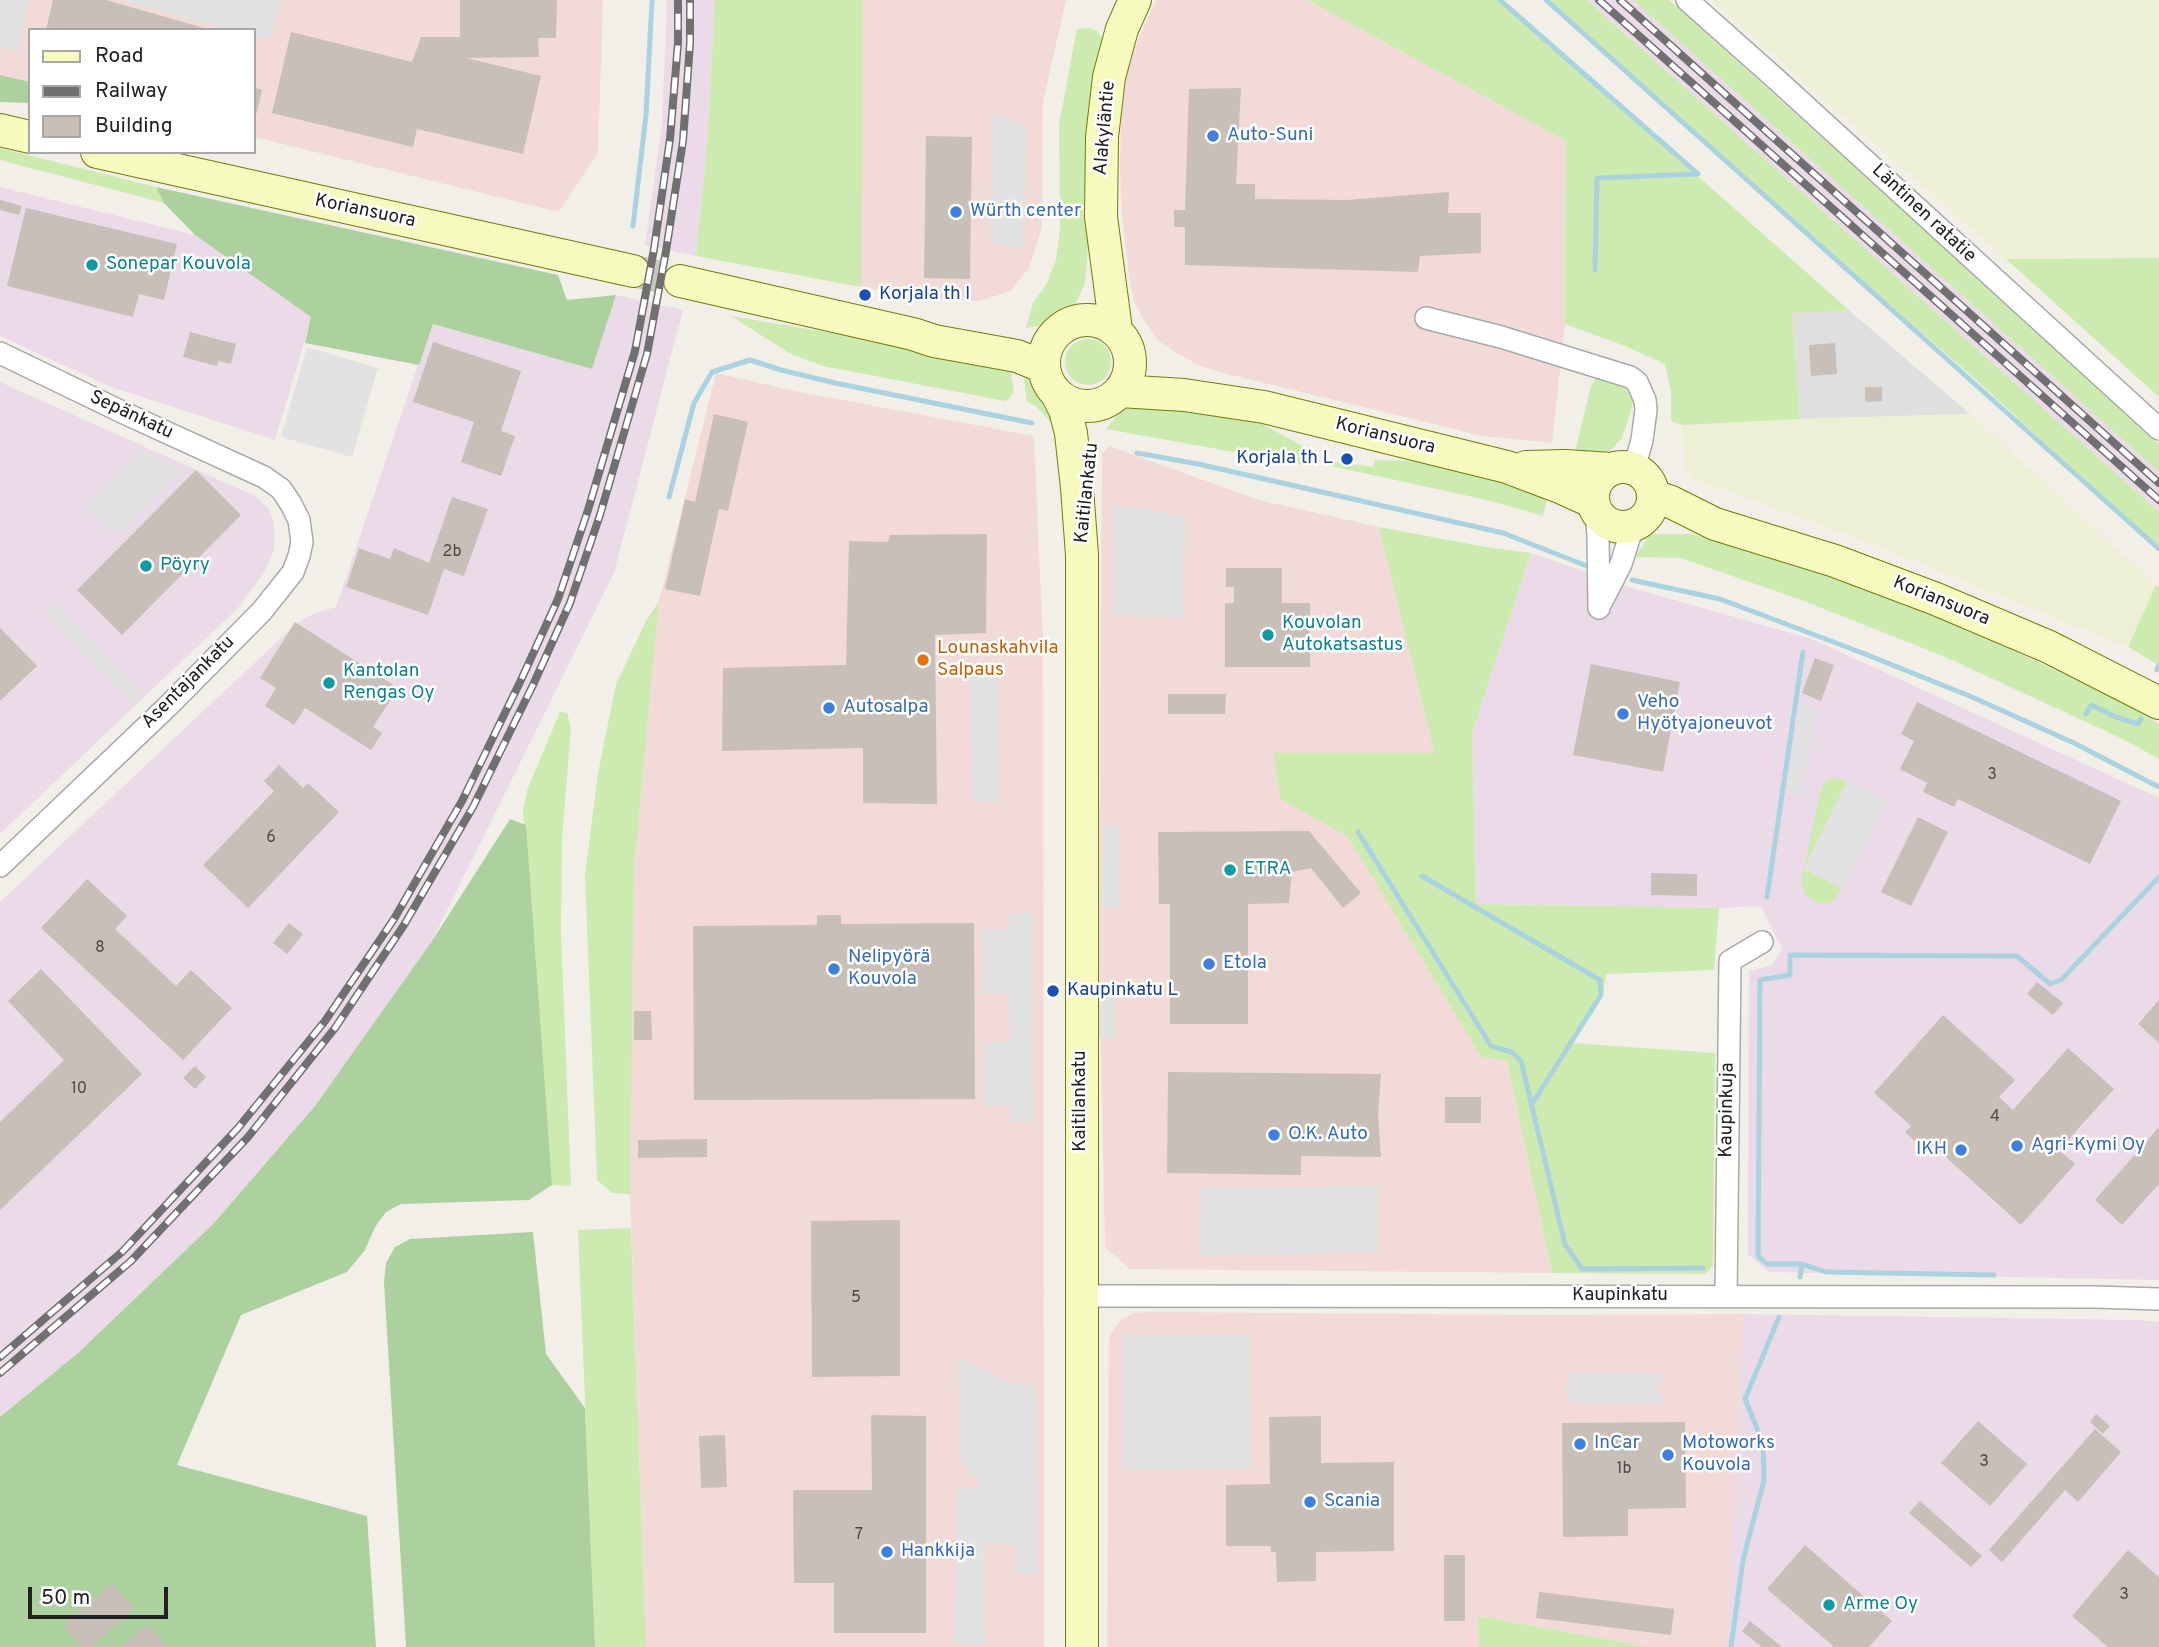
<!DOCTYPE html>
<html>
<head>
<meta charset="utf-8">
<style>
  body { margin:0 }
  #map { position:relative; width:2159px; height:1647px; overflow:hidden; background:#f2efe9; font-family:Overpass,sans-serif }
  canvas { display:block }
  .legend { position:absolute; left:28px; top:28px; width:228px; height:126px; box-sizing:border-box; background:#fff; border:2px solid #a7a7a7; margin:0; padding:9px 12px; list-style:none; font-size:21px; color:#222 }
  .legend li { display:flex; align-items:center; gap:14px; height:35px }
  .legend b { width:35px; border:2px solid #a7a7a7 }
  .scale { position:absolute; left:28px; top:1587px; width:140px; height:32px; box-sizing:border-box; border:4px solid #222; border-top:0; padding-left:9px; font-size:21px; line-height:24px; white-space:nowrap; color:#222; -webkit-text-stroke:5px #fff; paint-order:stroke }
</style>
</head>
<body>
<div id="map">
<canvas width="2159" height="1647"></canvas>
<ul class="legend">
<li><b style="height:9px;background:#f7fabf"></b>Road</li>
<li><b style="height:9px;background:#707070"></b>Railway</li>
<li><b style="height:19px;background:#c7bfb8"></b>Building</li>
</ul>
<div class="scale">50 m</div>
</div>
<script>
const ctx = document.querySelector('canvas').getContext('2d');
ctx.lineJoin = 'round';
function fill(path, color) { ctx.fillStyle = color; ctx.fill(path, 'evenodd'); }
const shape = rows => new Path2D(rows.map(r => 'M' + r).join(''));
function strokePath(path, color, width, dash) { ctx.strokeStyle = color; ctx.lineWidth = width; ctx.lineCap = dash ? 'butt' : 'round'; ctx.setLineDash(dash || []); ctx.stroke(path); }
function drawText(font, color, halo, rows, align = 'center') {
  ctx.font = font + ' Overpass,sans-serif'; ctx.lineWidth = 5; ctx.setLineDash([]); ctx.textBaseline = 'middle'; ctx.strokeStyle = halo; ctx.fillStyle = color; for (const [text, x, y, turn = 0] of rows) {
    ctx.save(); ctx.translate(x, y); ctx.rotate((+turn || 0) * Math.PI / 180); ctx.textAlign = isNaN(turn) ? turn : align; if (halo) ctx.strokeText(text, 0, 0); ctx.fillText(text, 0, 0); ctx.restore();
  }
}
fill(shape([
  [1850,311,1970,414,1800,419,1792,313]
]), '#e0dfdf');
fill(shape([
  [0,0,603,0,598,152,559,212,254,137,254,30,30,30,30,82,0,75],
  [863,0,1066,0,1043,102,1042,227,1029,268,1011,291,979,301,949,300,861,287],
  [1156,0,1307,0,1566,141,1565,324,1552,443,1483,436,1219,372,1201,366,1177,353,1158,340,1143,319,1134,301,1129,277,1121,205,1120,163,1121,121,1126,78,1136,45],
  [716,373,795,391,1034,436,1043,643,1044,1647,646,1647,629,1161,634,870,659,601],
  [1109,446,1259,500,1379,527,1434,753,1275,753,1280,799,1348,837,1481,1057,1507,1061,1552,1273,1130,1269,1105,1247,1099,953,1102,454],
  [1155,1312,1541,1315,1744,1314,1726,1647,1650,1647,1478,1616,1479,1647,1107,1647,1109,1336,1119,1322,1133,1313]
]), '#f2dad9');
fill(shape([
  [667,0,715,0,707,146,696,256,645,245,662,125],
  [1587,0,1633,0,2159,472,2159,512],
  [0,187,195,235,312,317,275,440,111,387,0,336],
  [616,295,683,310,614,573,432,941,315,1106,214,1223,78,1353,0,1417,0,902,296,624,315,613,336,607,432,324,592,369],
  [0,382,255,496,268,508,273,521,275,537,274,549,266,570,238,608,0,834],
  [1531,553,1629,587,1812,639,2159,798,2159,1280,1769,1272,1748,1254,1749,971,1772,965,1782,949,1761,906,1719,908,1476,904,1472,733],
  [1744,1314,2136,1320,2159,1322,2159,1647,1726,1647]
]), '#ebdbe8');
fill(shape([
  [1712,0,2159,0,2159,258,2006,259],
  [1970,414,2156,585,2128,647,1854,537,1694,479,1684,466,1682,425,1800,419]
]), '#eef0d5');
fill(shape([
  [715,0,863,0,861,287,696,256,707,146],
  [1307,0,1499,0,1850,311,1792,313,1800,419,1682,425,1671,421,1671,392,1665,364,1625,346,1565,324,1566,141],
  [1546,0,1587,0,2159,512,2159,548,1975,379,1722,159],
  [1633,0,1669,0,2088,377,2159,444,2159,472],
  [1089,28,1098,32,1105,44,1085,283,1075,305,1062,318,1043,325,1026,328,1033,303,1046,285,1056,260,1060,229,1059,125,1077,29],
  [0,148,156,187,164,203,0,160],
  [2159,258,2159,397,2006,259],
  [731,316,1009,363,1014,391,1010,398,1005,401,823,366,789,353],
  '1065 362a23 23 0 1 1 46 0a23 23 0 1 1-46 0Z',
  [1022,365,1037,378,1048,397,1053,425,1036,406,1027,402],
  [1596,378,1626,389,1633,399,1633,404,1622,438,1611,450,1603,454,1575,452,1591,386],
  [1133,403,1243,414,1294,441,1317,456,1312,466,1106,429,1121,411],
  [1375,460,1413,461,1440,465,1500,483,1547,499,1543,516,1487,500,1331,466,1330,461,1373,467],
  [1379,527,1486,547,1531,553,1472,733,1476,904,1719,908,1714,970,1606,974,1603,996,1571,1043,1715,1053,1713,1266,1705,1274,1552,1273,1507,1061,1481,1057,1348,837,1280,799,1274,753,1434,753],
  [1650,534,1691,534,1724,541,1830,574,1935,615,2125,702,2159,724,2159,759,2125,740,1943,656,1801,600,1681,558,1635,557],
  [2156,585,2159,588,2159,665,2128,647],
  [659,601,634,870,630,1194,612,1193,597,1180,585,875,598,773,616,684,646,621],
  [560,712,567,713,571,727,562,839,561,933,571,1186,552,1185,523,811,527,790],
  [1833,778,1847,781,1804,869,1842,888,1834,900,1830,903,1818,903,1805,895,1801,882,1820,793,1825,782],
  [631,1228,646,1647,595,1647,578,1230],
  [1478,1616,1650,1647,1479,1647]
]), '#cdebb0');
fill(shape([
  [0,75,30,82,30,103,0,102],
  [156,187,558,275,567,300,616,295,592,369,433,324,419,365,305,343,311,317,195,235,164,203],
  [510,819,526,825,552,1185,529,1200,401,1204,386,1212,375,1227,365,1250,347,1272,241,1315,177,1465,367,1516,376,1647,0,1647,0,1417,78,1353,214,1223,315,1106,432,941],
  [533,1232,546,1354,585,1408,595,1647,406,1647,384,1282,386,1263,395,1247,410,1239]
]), '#add19e');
fill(shape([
  [0,0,29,0,18,51,0,47],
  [127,0,282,0,270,40,254,36,254,30,231,30,126,2],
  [992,112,1028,127,1023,250,990,242],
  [307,347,378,368,352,457,281,437],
  [142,449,182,472,124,529,109,532,86,507],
  [1114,504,1186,517,1183,618,1113,616],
  [55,604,143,694,133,704,45,614],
  [971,671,997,671,999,802,972,802],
  [1801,704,1818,710,1800,795,1787,793],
  [1847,781,1887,802,1842,888,1804,869],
  [1103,825,1121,825,1119,907,1101,906],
  [1009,913,1033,913,1034,1122,1011,1122,1010,1106,983,1106,983,1043,1010,1042,1009,994,981,994,981,929,1008,929],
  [1099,981,1116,982,1115,1039,1097,1038],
  [1378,1186,1379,1252,1201,1256,1199,1188],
  [1250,1334,1252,1469,1123,1470,1122,1335],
  [958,1357,1014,1384,1036,1385,1038,1573,1016,1574,1016,1547,984,1542,986,1645,955,1645,957,1488,983,1487,961,1461],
  [1570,1373,1666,1374,1656,1388,1665,1403,1572,1402,1564,1388]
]), '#e2e2e2');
strokePath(shape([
  [1500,0,1698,174,1597,178,1595,270],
  [1546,0,2159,549],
  [633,226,646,115,652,0],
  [1137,453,1198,464,1503,533,1587,566],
  [669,497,694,403,712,372,750,360,781,370,835,383,1032,423],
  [1632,580,1720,599,1865,654,1972,697,2074,743,2159,787],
  [2157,670,2159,665],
  [2086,714,2091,705,2116,717,2138,724,2141,719],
  [1358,832,1491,1046,1512,1052,1521,1061,1565,1244,1582,1269,1703,1268],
  [1422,876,1600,980,1601,995,1532,1104],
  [1767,897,1803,652],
  [1994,1275,1826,1272,1802,1264,1767,1264,1758,1256,1760,980,1790,975,1790,955,2017,956,2050,984,2061,980,2159,877],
  [1800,1277,1802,1264],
  [1731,1647,1743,1560,1764,1480,1763,1443,1745,1399,1779,1317]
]), '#aad3df', 5);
fill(shape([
  [53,0,106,0,211,30,46,30],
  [460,0,557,0,556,38,538,38,539,57,466,58,541,76,523,154,417,129,413,147,272,113,291,32,412,62,421,37,460,37],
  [254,87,262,90,256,115,254,114],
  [1241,88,1236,184,1255,184,1255,199,1346,200,1449,192,1448,213,1481,213,1481,253,1420,256,1418,272,1185,265,1185,227,1174,227,1174,210,1185,210,1189,89],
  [926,136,972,137,970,279,924,278],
  [0,200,22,206,19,215,0,210],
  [26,208,177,244,164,300,139,294,133,317,7,286],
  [190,332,236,344,231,364,218,361,217,366,183,357],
  [433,342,521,371,501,431,515,436,501,476,461,462,474,422,413,402],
  [1835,343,1837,374,1811,376,1809,345],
  [1865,387,1882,387,1882,401,1865,402],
  [714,414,748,422,728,511,719,509,700,596,665,589,685,499,695,502],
  [196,470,241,515,122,635,77,590],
  [452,497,488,509,464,576,444,569,428,615,346,587,359,548,390,559,394,548,429,563],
  [987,534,986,633,935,635,937,804,863,803,863,748,722,751,723,668,846,665,849,541,888,542,890,535],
  [1226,568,1282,568,1282,603,1310,603,1310,667,1225,667,1225,603,1234,603,1234,587,1226,587],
  [295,622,398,688,373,727,382,733,371,750,305,708,294,725,265,706,276,688,260,678],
  [0,628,37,666,0,701],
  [1815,658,1834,665,1821,701,1802,693],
  [1591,664,1680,682,1663,772,1573,755],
  [1168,694,1226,694,1225,714,1168,714],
  [1917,702,2121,801,2090,864,1958,799,1954,807,1923,792,1927,783,1900,769,1914,741,1901,734],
  [279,765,303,788,308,783,339,812,248,908,203,865,274,791,264,781],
  [1918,817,1948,832,1911,906,1881,892],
  [1309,831,1361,893,1343,908,1311,868,1292,872,1289,903,1248,904,1248,1024,1170,1024,1170,904,1159,904,1158,832],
  [1651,873,1697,874,1697,896,1651,895],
  [87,879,127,916,115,929,176,986,191,970,232,1008,183,1060,41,928],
  [817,915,841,915,841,924,974,923,975,1099,694,1100,693,926,817,925],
  [289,923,303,934,287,954,273,943],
  [41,969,142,1074,0,1210,0,1122,64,1060,8,1001],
  [2037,982,2063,1003,2053,1015,2027,994],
  [2159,1000,2159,1043,2138,1024],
  [634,1011,651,1011,652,1040,634,1040],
  [1943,1015,2015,1080,1999,1097,2013,1110,2068,1048,2114,1089,2059,1150,2075,1164,2021,1225,1927,1140,1921,1147,1905,1132,1911,1126,1874,1093],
  [195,1066,206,1077,195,1089,183,1078],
  [1168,1072,1381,1074,1378,1114,1381,1157,1301,1156,1301,1175,1167,1173],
  [1445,1097,1481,1097,1481,1123,1445,1123],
  [2159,1127,2159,1184,2122,1225,2095,1200],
  [707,1139,707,1157,638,1158,638,1140],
  [900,1220,900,1376,812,1377,811,1221],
  [2096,1414,2110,1426,2103,1434,2090,1422],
  [871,1415,926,1416,926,1633,834,1633,834,1583,794,1583,793,1490,872,1490],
  [1321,1416,1321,1463,1394,1462,1394,1551,1316,1552,1316,1581,1277,1582,1276,1552,1271,1552,1271,1546,1226,1546,1226,1485,1270,1484,1269,1417],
  [1978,1421,2027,1464,1990,1506,1941,1463],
  [1685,1422,1686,1508,1628,1509,1628,1536,1563,1537,1562,1423],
  [2095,1429,2121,1452,2078,1502,2065,1490,2002,1562,1989,1550],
  [725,1435,727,1487,701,1488,699,1436],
  [1920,1501,1982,1556,1971,1567,1909,1513],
  [1805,1545,1892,1621,1869,1647,1834,1647,1767,1589],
  [2128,1550,2159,1577,2159,1647,2108,1647,2072,1616],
  [1444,1555,1465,1555,1465,1621,1444,1621],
  [112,1583,134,1608,91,1647,82,1647,63,1626],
  [1539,1592,1674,1609,1671,1635,1536,1618],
  [1750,1621,1782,1647,1762,1647,1742,1631],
  [148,1624,167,1647,121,1647]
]), '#c7bfb8');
strokePath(shape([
  [633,271,680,281]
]), '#c8c6c1', 32, [32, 16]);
const street = shape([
  [1687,0,1777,80,2159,429],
  [1426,318,1501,337,1630,377,1637,382,1645,400,1646,410,1642,440,1634,469],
  [0,353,122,412,264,477,281,489,291,504,299,520,302,542,299,556,293,572,262,611,167,707,0,866],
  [1596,510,1598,535,1599,608],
  [1601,603,1621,564,1633,526],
  [1081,1296,2095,1297,2159,1299],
  [1726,1296,1730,961,1762,942]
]);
const secondary = shape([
  [0,130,30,137],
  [97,152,633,271],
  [680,281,913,334,934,341,1017,356,1044,367],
  '1044 363a43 43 0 1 1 86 0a43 43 0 1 1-86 0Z',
  [1116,330,1101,217,1102,137,1109,77,1122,29,1135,0],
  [1120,391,1184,395,1264,407,1507,467,1560,487,1593,502],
  [1057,394,1065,410,1071,433,1077,488,1082,555,1082,1647],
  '1593 497a30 30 0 1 1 60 0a30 30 0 1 1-60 0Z',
  [1526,467,1565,466,1612,469],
  [1653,496,1671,502,1715,524,1835,561,1936,599,2049,647,2159,703]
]);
strokePath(street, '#a9a9a9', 24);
strokePath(secondary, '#707d05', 34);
strokePath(street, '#fff', 21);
strokePath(secondary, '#f7fabf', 32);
const rail = shape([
  [1599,0,2159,500],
  [1620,0,2159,483],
  [0,1357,123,1251,238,1128,325,1021,394,919,462,801,521,680,558,599,588,510,635,351,654,249,670,139,678,43,678,0],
  [0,1373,131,1261,248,1137,335,1028,404,925,473,807,533,685,570,603,600,515,647,354,666,251,683,141,690,43,690,0]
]);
strokePath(rail, '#707070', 8);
strokePath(rail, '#fff', 5, [16]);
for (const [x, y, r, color] of [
  [1213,136,7,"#3f7fe0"],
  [956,212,7,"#3f7fe0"],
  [92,265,7,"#0f9aa8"],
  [865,295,7,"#1a4fb4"],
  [1347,459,7,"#1a4fb4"],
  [146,566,7,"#0f9aa8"],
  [1268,635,7,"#0f9aa8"],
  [923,660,7,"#e8710a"],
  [329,683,7,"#0f9aa8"],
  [829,708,7,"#3f7fe0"],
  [1623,714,7,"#3f7fe0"],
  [1230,870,7,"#0f9aa8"],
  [1209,964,7,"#3f7fe0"],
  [834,969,7,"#3f7fe0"],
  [1053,991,7,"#1a4fb4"],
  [1274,1135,7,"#3f7fe0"],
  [2017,1146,7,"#3f7fe0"],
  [1961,1150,7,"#3f7fe0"],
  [1580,1444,7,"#3f7fe0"],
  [1668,1455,7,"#3f7fe0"],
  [1310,1502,7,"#3f7fe0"],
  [887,1552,7,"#3f7fe0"],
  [1829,1605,7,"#0f9aa8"]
]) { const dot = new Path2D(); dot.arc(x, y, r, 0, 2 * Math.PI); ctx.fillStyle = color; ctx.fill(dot); strokePath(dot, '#fff', 2.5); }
drawText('16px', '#4b4948', null, [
  ["2b",452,553],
  ["3",1992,776],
  ["6",271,839],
  ["8",100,949],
  ["10",79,1090],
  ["4",1995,1118],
  ["5",856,1299],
  ["3",1984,1463],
  ["1b",1624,1470],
  ["7",859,1536],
  ["3",2124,1596]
]);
drawText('19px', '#222', '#fff', [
  ["Alakyläntie",1106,128,-85],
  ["Koriansuora",365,212,12],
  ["Läntinen ratatie",1923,214,43],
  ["Sepänkatu",131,416,25],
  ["Koriansuora",1385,437,14],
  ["Kaitilankatu",1088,493,-84],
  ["Koriansuora",1941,602,22],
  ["Asentajankatu",189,683,-45],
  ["Kaitilankatu",1081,1101,-90],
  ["Kaupinkuja",1728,1110,-89],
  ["Kaupinkatu",1620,1296]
]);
drawText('19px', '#366cbe', '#fff', [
  ["Auto-Suni",1227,136],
  ["Würth center",970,212],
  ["Veho",1637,703],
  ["Hyötyajoneuvot",1637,725],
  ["Autosalpa",843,708],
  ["Nelipyörä",848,958],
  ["Kouvola",848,980],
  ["Etola",1223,964],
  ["O.K. Auto",1288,1135],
  ["Agri-Kymi Oy",2031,1146],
  ["IKH",1947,1150,"right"],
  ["InCar",1594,1444],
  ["Motoworks",1682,1444],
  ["Kouvola",1682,1466],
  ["Scania",1324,1502],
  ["Hankkija",901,1552]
], 'left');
drawText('19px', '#0d838f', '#fff', [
  ["Sonepar Kouvola",106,265],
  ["Pöyry",160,566],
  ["Kouvolan",1282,624],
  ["Autokatsastus",1282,646],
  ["Kantolan",343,672],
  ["Rengas Oy",343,694],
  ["ETRA",1244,870],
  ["Arme Oy",1843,1605]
], 'left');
drawText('19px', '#164399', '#fff', [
  ["Korjala th I",879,295],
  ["Korjala th L",1333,459,"right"],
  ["Kaupinkatu L",1067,991]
], 'left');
drawText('19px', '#c56008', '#fff', [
  ["Lounaskahvila",937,649],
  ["Salpaus",937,671]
], 'left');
</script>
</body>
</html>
